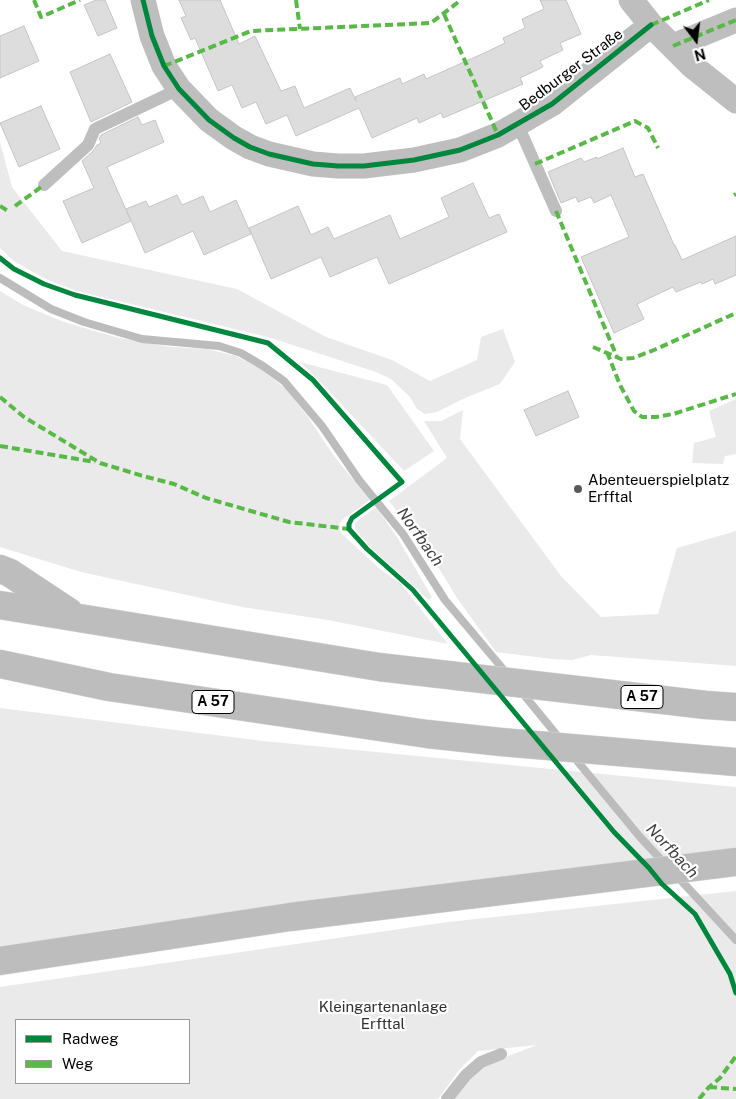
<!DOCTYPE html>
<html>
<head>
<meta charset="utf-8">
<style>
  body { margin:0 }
  #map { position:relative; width:736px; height:1099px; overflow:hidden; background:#fff; font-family:"Public Sans",sans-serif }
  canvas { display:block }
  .legend { position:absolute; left:15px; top:1019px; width:175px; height:65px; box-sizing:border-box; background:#fff; border:1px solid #999; margin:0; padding:6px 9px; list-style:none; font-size:15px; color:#000 }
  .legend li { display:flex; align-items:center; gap:10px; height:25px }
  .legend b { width:25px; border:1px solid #999 }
  .north { position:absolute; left:671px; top:15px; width:50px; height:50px; -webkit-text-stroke:4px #fff; paint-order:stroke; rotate:165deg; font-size:14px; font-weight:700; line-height:20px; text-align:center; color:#000 }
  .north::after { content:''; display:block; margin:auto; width:18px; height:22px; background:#000; clip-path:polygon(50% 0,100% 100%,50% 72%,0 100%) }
</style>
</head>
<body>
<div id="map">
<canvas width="736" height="1099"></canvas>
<ul class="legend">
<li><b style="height:6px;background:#00873e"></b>Radweg</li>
<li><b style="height:6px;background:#58b947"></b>Weg</li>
</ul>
<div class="north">N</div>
</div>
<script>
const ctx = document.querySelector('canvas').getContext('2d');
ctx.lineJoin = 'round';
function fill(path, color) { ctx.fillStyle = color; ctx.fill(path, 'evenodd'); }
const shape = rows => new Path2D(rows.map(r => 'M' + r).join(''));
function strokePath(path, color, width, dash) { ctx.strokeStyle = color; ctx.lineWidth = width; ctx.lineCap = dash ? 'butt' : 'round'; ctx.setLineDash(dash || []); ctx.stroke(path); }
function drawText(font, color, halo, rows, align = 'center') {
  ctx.font = font + ' "Public Sans",sans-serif'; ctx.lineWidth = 4.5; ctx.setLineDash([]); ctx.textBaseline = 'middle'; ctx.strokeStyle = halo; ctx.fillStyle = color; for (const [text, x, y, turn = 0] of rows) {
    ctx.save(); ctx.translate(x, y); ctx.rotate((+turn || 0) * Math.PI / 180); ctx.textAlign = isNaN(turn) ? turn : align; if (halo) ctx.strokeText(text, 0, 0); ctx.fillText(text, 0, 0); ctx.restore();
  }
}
fill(shape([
  [0,142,12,187,62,251,237,289,326,337,392,360,430,381,477,360,481,337,503,329,515,362,500,384,465,398,437,412,425,414,417,409,410,397,391,379,376,372,268,337,77,291,48,280,15,262,0,248],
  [0,291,23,305,64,322,119,338,171,347,207,349,236,356,261,369,286,389,308,417,334,456,370,500,342,520,339,524,341,533,380,569,401,584,448,644,328,620,242,607,81,572,0,547],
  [300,362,387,385,434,451,404,471,329,391],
  [736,399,736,454,725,456,723,464,692,463,694,443,716,437,709,411],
  [463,410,460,439,561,576,601,617,658,614,677,548,736,531,736,666,591,655,572,660,552,659,496,652,457,598,430,554,389,501,447,458,424,421,441,421],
  [376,507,397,537,432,597,429,600,373,550,355,529,355,523],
  [0,708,263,741,736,787,736,852,588,866,112,929,0,948],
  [736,891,736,1099,453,1099,467,1080,490,1063,537,1045,478,1051,460,1069,438,1099,0,1099,0,987,448,922],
  [16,1020,189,1020,189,1083,16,1083]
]), '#eaeaea');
strokePath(shape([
  [0,278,51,309,84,322,142,339,219,346,241,353,263,366,284,381,322,426,359,480,403,534,445,600,508,675],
  [520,690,560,739],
  [573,756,640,837,666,865],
  [676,875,736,940]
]), '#bcbcbc', 8);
const building = shape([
  [96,0,105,0,117,28,98,36,84,5,96,0],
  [179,0,220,0,239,44,255,36,281,91,295,86,304,108,350,88,356,101,355,97,400,78,402,84,424,74,426,79,482,54,505,43,503,38,525,28,522,19,544,9,540,0,566,0,581,34,560,43,563,50,540,61,543,67,520,78,523,84,443,118,441,113,419,123,417,118,372,138,359,108,296,136,287,115,266,124,256,102,242,108,232,85,218,91,195,38,191,40,181,18,186,16,179,0],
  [24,26,39,61,0,78,0,36,24,26],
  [110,54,132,102,91,122,70,72,110,54],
  [41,106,60,149,19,167,0,123,41,106],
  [138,117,142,125,155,120,164,142,107,167,131,221,82,243,63,201,94,188,82,161,93,151,97,145,101,143,99,139,101,135,138,117],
  [623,148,635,177,643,174,674,245,675,245,682,260,736,236,736,275,715,284,713,279,702,284,701,282,676,292,673,287,637,304,644,319,614,333,581,257,629,237,611,195,594,203,591,197,578,202,576,197,561,203,548,172,581,158,584,162,597,157,597,159,623,148],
  [473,183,489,218,499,214,507,232,389,284,377,257,330,277,321,257,271,279,249,228,298,206,311,235,328,227,334,239,390,215,400,239,449,217,441,198,473,183],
  [177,195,182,205,203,196,210,212,236,200,251,234,204,255,193,231,145,253,126,209,146,201,149,207,177,195],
  [568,391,579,417,536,436,524,410,568,391]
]);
fill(building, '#ddd');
strokePath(building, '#c5c5c5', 1);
const highway = shape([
  [0,569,10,573,69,612],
  [0,605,379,667,706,705,736,707],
  [0,664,109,687,427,734,501,742,736,762],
  [0,961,290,917,736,862]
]);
strokePath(highway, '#dbdbdb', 29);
strokePath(shape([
  [518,125,556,211],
  [44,185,88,145,95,129,179,89],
  [447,1099,466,1075,481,1062,501,1054]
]), '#bebebe', 12);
strokePath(shape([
  [143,0,152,36,164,66,179,89,209,120,234,138,250,147,269,154,313,164,338,166,364,166,414,160,460,150,498,135,552,104,651,25],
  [631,0,651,25,691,65,736,101],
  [673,46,736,20]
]), '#bebebe', 25);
strokePath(highway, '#bdbdbd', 28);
strokePath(shape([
  [34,0,41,17,80,0],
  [296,0,300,29],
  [444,14,498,135],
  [651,25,709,0],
  [673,46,736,20],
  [164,66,251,31,431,23,461,0],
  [535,164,635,121,648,128,658,148],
  [734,195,736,194],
  [0,206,8,211],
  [15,206,44,185],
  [556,211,617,357],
  [593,347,621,359,633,358,654,350,736,313],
  [607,352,620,385,634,411,642,417,656,417,673,414,736,394],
  [0,397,24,417,100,463,143,476,174,484,206,498,289,522,349,529],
  [0,446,95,462],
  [709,1087,736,1089],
  [699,1099,709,1087,720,1078,736,1056]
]), '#58b947', 4, [8, 4]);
strokePath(shape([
  [143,0,152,36,164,66,179,89,209,120,234,138,250,147,269,154,313,164,338,166,364,166,414,160,460,150,498,135,552,104,651,25],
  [0,258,14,269,44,284,75,295,268,343,313,380,402,482,352,518,349,524,349,529,367,549,413,590,614,832,649,868,662,884,695,914,730,974,736,993]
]), '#00873e', 5);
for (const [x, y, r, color] of [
  [578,489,5,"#595959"]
]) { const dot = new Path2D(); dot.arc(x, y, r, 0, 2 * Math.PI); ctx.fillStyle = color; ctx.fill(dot); strokePath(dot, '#fff', 2); }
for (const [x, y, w] of [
  [642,697,42],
  [213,702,42]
]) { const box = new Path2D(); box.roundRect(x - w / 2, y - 11.5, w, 23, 4); ctx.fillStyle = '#fff'; ctx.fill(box); strokePath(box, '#000', 1); }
drawText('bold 14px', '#000', null, [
  ["A 57",642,697],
  ["A 57",213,702]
]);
drawText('15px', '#000', '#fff', [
  ["Bedburger Straße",571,70,-37]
]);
drawText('15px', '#000', '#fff', [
  ["Abenteuerspielplatz",588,480],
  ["Erfftal",588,497]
], 'left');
drawText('15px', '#303030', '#fff', [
  ["Kleingartenanlage",383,1007],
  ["Erfttal",383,1024]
]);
drawText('italic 16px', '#414141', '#fff', [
  ["Norfbach",420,537,55],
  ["Norfbach",672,851,47]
]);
</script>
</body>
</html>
